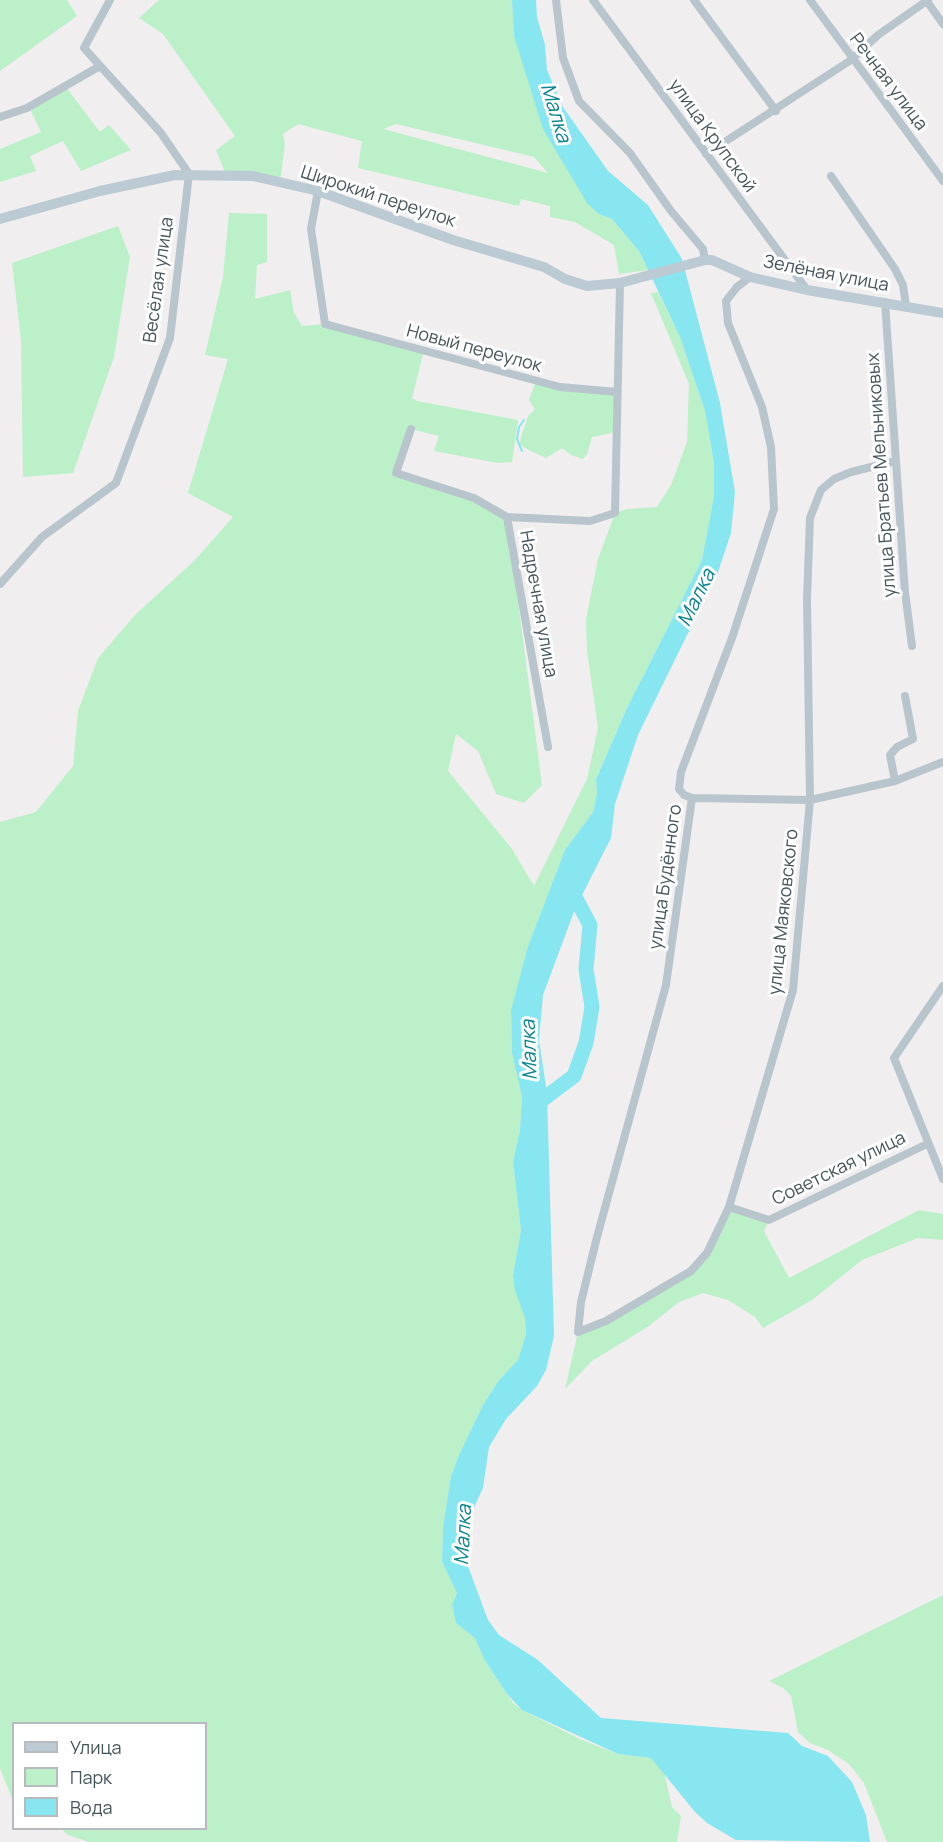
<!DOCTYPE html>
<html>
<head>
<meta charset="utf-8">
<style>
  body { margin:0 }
  #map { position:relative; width:943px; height:1842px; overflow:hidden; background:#f1eeef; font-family:Manrope,sans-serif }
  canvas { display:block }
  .legend { position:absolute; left:12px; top:1722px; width:195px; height:108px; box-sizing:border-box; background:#fff; border:2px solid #b5bbbe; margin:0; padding:8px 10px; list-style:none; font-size:18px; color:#46555c }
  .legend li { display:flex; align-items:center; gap:12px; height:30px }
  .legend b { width:30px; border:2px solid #b5bbbe }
</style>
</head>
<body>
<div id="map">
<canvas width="943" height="1842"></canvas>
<ul class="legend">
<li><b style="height:8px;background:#bbcad3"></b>Улица</li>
<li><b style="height:16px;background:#bbf0c9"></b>Парк</li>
<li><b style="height:16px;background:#87e6ef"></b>Вода</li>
</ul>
</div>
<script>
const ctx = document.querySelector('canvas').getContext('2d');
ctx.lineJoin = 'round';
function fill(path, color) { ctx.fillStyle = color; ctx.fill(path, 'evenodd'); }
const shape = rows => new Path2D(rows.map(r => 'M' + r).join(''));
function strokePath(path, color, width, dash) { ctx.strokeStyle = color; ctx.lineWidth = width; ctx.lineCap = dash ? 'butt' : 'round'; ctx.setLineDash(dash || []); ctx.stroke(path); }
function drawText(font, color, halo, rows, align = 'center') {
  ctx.font = font + ' Manrope,sans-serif'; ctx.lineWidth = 6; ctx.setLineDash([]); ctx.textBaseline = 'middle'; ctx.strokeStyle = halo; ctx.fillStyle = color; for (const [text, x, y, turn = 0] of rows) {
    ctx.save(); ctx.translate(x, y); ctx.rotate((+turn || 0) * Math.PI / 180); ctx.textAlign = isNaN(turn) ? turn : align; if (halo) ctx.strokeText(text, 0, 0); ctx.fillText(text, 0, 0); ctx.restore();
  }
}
fill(shape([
  [0,0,67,0,77,16,0,71],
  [159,0,512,0,514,36,599,214,612,219,639,251,648,270,619,274,614,245,575,222,550,217,550,206,521,199,519,206,358,168,362,141,298,124,283,134,285,144,280,182,226,175,216,150,235,136,163,34,139,18],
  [396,124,534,157,548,173,383,129],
  [65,86,100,132,109,125,131,150,81,171,63,141,30,156,36,171,0,182,0,149,41,132,31,111,32,105],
  [229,213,267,214,267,262,257,265,255,299,290,290,294,313,302,326,325,324,424,350,412,398,417,401,518,420,512,462,497,463,434,451,439,436,411,429,396,473,474,498,507,517,542,785,524,803,496,794,478,751,456,734,448,771,512,849,534,886,587,779,598,728,587,650,586,620,598,559,615,513,627,509,657,507,671,485,687,442,689,384,651,293,658,292,680,337,705,411,714,463,714,496,702,560,627,708,596,778,597,794,593,812,565,850,528,946,511,1010,512,1053,522,1097,520,1130,513,1162,521,1231,513,1275,525,1318,526,1334,518,1360,499,1380,483,1405,459,1455,451,1476,443,1527,442,1562,457,1593,452,1605,456,1623,475,1638,484,1659,513,1703,522,1710,582,1740,618,1754,651,1758,664,1772,672,1807,681,1816,677,1842,89,1842,68,1835,61,1829,206,1828,206,1724,14,1724,13,1801,0,1768,0,822,36,812,73,766,78,711,98,658,136,614,194,561,233,517,188,493,228,359,205,355,223,277],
  [118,226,130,257,114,357,73,473,23,477,21,340,12,263],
  [536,381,618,392,617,432,592,437,587,454,583,459,571,455,562,448,546,458,525,448,520,444,521,437,528,416,535,409,529,400],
  [729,1207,769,1220,764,1231,789,1278,919,1210,943,1214,943,1240,918,1238,862,1260,812,1300,763,1328,755,1317,728,1300,703,1293,679,1302,649,1326,592,1361,565,1389,578,1332,691,1271,707,1253],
  [943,1595,943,1842,887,1842,864,1783,849,1764,828,1750,810,1743,798,1732,791,1696,783,1688,769,1681]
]), '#bbf0c9');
fill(shape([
  [512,0,536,0,537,17,545,45,547,70,563,107,608,171,648,205,682,259,720,403,735,492,731,533,718,572,638,735,615,804,611,838,575,909,543,995,539,1040,547,1093,554,1336,546,1370,537,1386,506,1419,489,1447,483,1488,467,1523,465,1558,488,1620,499,1635,538,1660,601,1718,788,1733,802,1746,828,1756,852,1782,866,1815,870,1842,736,1840,707,1823,695,1812,651,1758,618,1754,522,1710,507,1694,484,1659,475,1638,456,1623,452,1605,457,1593,442,1562,443,1527,451,1476,459,1455,483,1405,499,1380,518,1360,526,1334,525,1318,515,1290,513,1275,521,1231,513,1162,520,1130,522,1097,512,1053,511,1010,528,946,565,850,593,812,597,794,596,779,627,708,702,560,714,496,714,463,705,411,680,337,639,251,612,219,599,214,587,203,543,129,514,36]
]), '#87e6ef');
strokePath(shape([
  [522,451,517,439,519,427,524,420]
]), '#87e6ef', 2);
strokePath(shape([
  [534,1106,574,1076,586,1043,592,1007,586,969,590,925,573,893]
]), '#87e6ef', 15);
strokePath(shape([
  [556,0,563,58,579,101,630,153,671,211,703,249,705,260],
  [593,0,807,290],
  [694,0,776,111],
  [810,0,943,181],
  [926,0,943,24],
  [0,117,27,108,100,66],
  [706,154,851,60,878,35,928,0],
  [831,176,895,269,903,285,906,306],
  [318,191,311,229,325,324,560,387,618,392],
  [750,277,737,287,726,301,728,323,762,407,771,447,774,509,732,638,681,772,679,789,684,795,692,798,666,985,597,1237,581,1302,578,1332,606,1321,691,1271,707,1253,729,1207,793,990,810,800,807,599,810,518,821,490,834,479,851,472,896,461],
  [885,302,905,592,912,646],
  [411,429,396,473,474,498,507,517],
  [0,584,42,537,116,483,170,338,189,174,161,133,84,48,110,0],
  [548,747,507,517,590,521,615,513,620,283],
  [895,781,890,755,897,747,913,739,905,696],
  [692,798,810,800,895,781,943,762],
  [943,986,894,1058,943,1179],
  [729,1207,769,1220,927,1144]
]), '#b9c5cc', 8);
strokePath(shape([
  [0,219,100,191,175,175,253,176,318,191,453,240,544,267,565,279,587,286,620,283,705,260,712,260,750,277,807,290,943,313]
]), '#bbcad3', 10);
drawText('18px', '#46555c', '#fff', [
  ["Речная улица",888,82,53],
  ["улица Крупской",712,136,54],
  ["Широкий переулок",378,197,18],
  ["Зелёная улица",826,274,11],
  ["Весёлая улица",159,280,-82],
  ["Новый переулок",474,349,15],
  ["улица Братьев Мельниковых",882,475,-94],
  ["Надречная улица",538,604,80],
  ["улица Будённого",666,877,-82],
  ["улица Маяковского",784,912,-84],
  ["Советская улица",839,1169,-26]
]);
drawText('italic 20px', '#0a838f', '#fff', [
  ["Малка",555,113,73],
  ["Малка",697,598,-64],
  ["Малка",530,1050,-92],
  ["Малка",464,1535,-87]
]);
</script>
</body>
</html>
